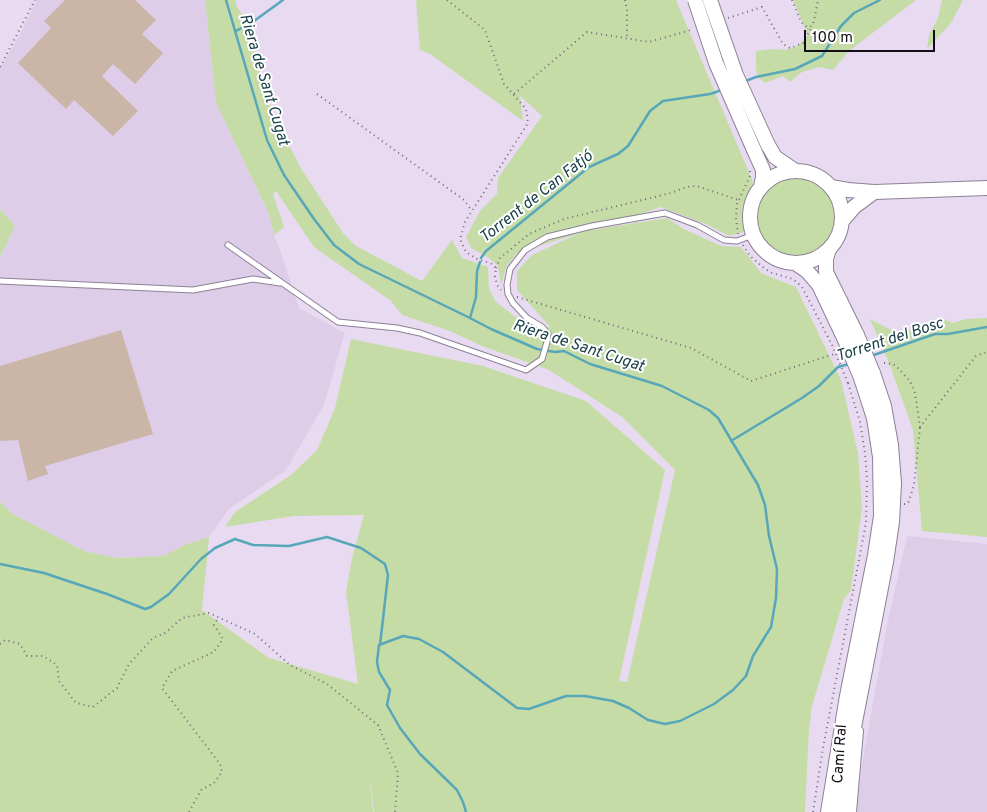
<!DOCTYPE html>
<html>
<head>
<meta charset="utf-8">
<style>
  body { margin:0 }
  #map { position:relative; width:987px; height:812px; overflow:hidden; background:#e8dbf1; font-family:Overpass,sans-serif }
  canvas { display:block }
  .scale { position:absolute; left:804px; top:30px; width:131px; height:22px; box-sizing:border-box; border:2px solid #130e15; border-top:0; padding-left:6px; font-size:15px; line-height:18px; white-space:nowrap; color:#130e15; -webkit-text-stroke:4px #fff; paint-order:stroke }
</style>
</head>
<body>
<div id="map">
<canvas width="987" height="812"></canvas>
<div class="scale">100 m</div>
</div>
<script>
const ctx = document.querySelector('canvas').getContext('2d');
ctx.lineJoin = 'round';
function fill(path, color) { ctx.fillStyle = color; ctx.fill(path, 'evenodd'); }
const shape = rows => new Path2D(rows.map(r => 'M' + r).join(''));
function strokePath(path, color, width, dash) { ctx.strokeStyle = color; ctx.lineWidth = width; ctx.lineCap = dash ? 'butt' : 'round'; ctx.setLineDash(dash || []); ctx.stroke(path); }
function drawText(font, color, halo, rows, align = 'center') {
  ctx.font = font + ' Overpass,sans-serif'; ctx.lineWidth = 4; ctx.setLineDash([]); ctx.textBaseline = 'middle'; ctx.strokeStyle = halo; ctx.fillStyle = color; for (const [text, x, y, turn = 0] of rows) {
    ctx.save(); ctx.translate(x, y); ctx.rotate((+turn || 0) * Math.PI / 180); ctx.textAlign = isNaN(turn) ? turn : align; if (halo) ctx.strokeText(text, 0, 0); ctx.fillText(text, 0, 0); ctx.restore();
  }
}
fill(shape([
  [37,0,205,0,216,103,269,214,274,235,280,250,299,308,345,333,324,405,286,470,229,509,209,537,187,544,163,556,118,558,84,551,13,514,0,502,0,257,15,226,0,209,0,68,17,40],
  [907,536,987,544,987,812,856,812,862,764,887,625]
]), '#decde9');
fill(shape([
  [205,0,236,0,236,5,246,20,267,100,283,134,302,170,343,233,356,246,422,281,452,240,462,258,488,267,489,288,496,302,517,318,551,328,517,290,517,271,532,255,580,233,517,253,506,267,501,285,498,266,489,258,471,248,466,237,480,211,497,194,498,178,542,116,520,96,523,121,430,54,420,50,416,0,676,0,753,182,742,207,744,232,729,236,706,224,661,207,591,230,667,218,684,229,721,246,741,247,761,273,796,287,841,380,858,453,862,508,851,590,844,599,812,706,809,730,805,812,374,812,369,774,373,812,0,812,0,502,13,514,84,551,118,558,163,556,187,544,209,537,202,610,269,658,358,684,346,592,352,558,364,515,294,516,225,527,235,512,291,475,317,450,335,408,351,339,483,366,586,401,665,470,619,681,627,682,675,470,622,417,549,370,482,346,450,331,402,315,391,301,314,247,276,191,273,194,284,227,274,235,269,214,216,103],
  [793,0,916,0,849,51,833,70,819,67,802,72,790,82,783,76,765,83,758,77,756,69,756,51,772,49,785,50,798,46,808,35],
  [942,0,963,0,951,23,927,49,929,35,938,18],
  '757 217a39 39 0 1 1 78 0a39 39 0 1 1-78 0Z',
  [0,209,15,226,0,257],
  [987,318,987,537,922,531,913,430,889,363,870,319,899,334,944,319,952,323,967,319]
]), '#c6dca7');
strokePath(shape([
  [226,0,267,140,284,175,314,219,334,245,359,264,470,318,491,329,537,349,555,352,564,351,590,364,662,386,709,410,718,418,758,485,765,505,769,536,777,569,776,598,771,627,753,656,746,676,733,690,714,704,680,721,665,724,648,720,629,708,613,701,585,696,566,696,529,709,517,708,443,652,419,639,403,636,379,645,377,662,379,672,390,690,387,705,400,728,420,754,457,790,463,802,466,812],
  [236,31,254,21,283,0],
  [743,82,756,77,795,69,822,56,841,26,854,13,880,0],
  [481,258,486,251,589,167,618,154,628,146,650,111,663,101,710,94,722,90],
  [470,318,476,297,477,271,480,262],
  [871,356,935,334,948,334,987,327],
  [731,441,802,398,819,386,838,367,849,364],
  [0,564,44,573,107,594,145,609,151,607,169,594,201,559,215,548,235,539,253,545,289,546,327,537,361,548,385,564,388,575,380,645]
]), '#57a7b9', 2.5);
fill(shape([
  [65,0,135,0,156,20,142,34,163,53,135,84,113,64,102,76,138,111,113,136,74,100,66,109,18,63,51,28,44,21],
  [121,330,153,434,45,466,48,474,28,481,18,440,0,441,0,366]
]), '#cab5a6');
const lane = shape([
  [228,245,338,322,397,328,420,333,526,370,542,359,547,342,548,334,542,327,527,318,513,303,508,294,507,285,510,269,525,250,547,237,592,226,665,213,697,225,724,240,737,241,753,235],
  [0,281,193,290,253,279,280,283]
]);
const street = shape([
  [851,812,858,731]
]);
const secondary = shape([
  [768,145,775,157,794,170],
  [754,150,763,170,763,177,761,187],
  '750 217a46 46 0 1 1 92 0a46 46 0 1 1-92 0Z',
  [831,187,848,190,874,192,987,188],
  [842,221,854,207,874,192],
  [829,249,826,259,826,272,857,335],
  [795,263,807,271,819,285,845,340],
  [828,812,847,696,875,555,881,516,880,457,874,418,861,378],
  [840,812,850,748,886,562,892,522,894,483,891,445,884,406,873,373]
]);
strokePath(lane, '#8d8195', 7);
strokePath(street, '#8d8195', 12);
strokePath(secondary, '#8d8195', 16);
strokePath(shape([
  [447,0,485,30,504,84,526,109,528,123,465,222,460,239,466,252,477,259,492,264,496,268,495,276,497,285,501,290],
  [625,0,627,10,627,37],
  [792,0,801,22,807,27,812,26,814,21,818,0],
  [728,18,762,7,783,44,790,48,803,43,812,26],
  [0,67,35,0],
  [317,94,464,200,472,211],
  [514,94,587,32,649,42,691,30],
  [738,234,736,219,737,204,750,176,750,169],
  [743,245,750,256,764,268,772,273,793,279,802,287,832,345],
  [496,268,500,258,529,234,564,219,671,193,686,187,697,186,738,200],
  [517,297,691,348,751,381,834,354],
  [884,363,893,364,897,367,910,381,915,393,920,427,976,356,987,352],
  [904,504,907,504,909,501,914,485,920,427],
  [0,644,5,640,20,644,27,656,43,656,57,665,59,681,76,703,93,707,117,688,129,664,153,638,165,633,182,618,209,613,255,634,290,665,327,684,378,725,398,773,395,812],
  [189,812,201,790,214,783,222,772,220,764,162,688,172,671,214,652,223,639,214,625,218,618],
  [813,812,823,748,866,523,867,480,865,453,860,422,848,383]
]), '#736b79', 2, [1, 4]);
strokePath(lane, '#fff', 5);
strokePath(street, '#fff', 10);
strokePath(secondary, '#fff', 14);
const secondaryBridge = shape([
  [695,0,716,63,754,150],
  [710,0,736,75,768,145],
  [857,335,873,373],
  [845,340,861,378]
]);
strokePath(secondaryBridge, '#8d8195', 16, []);
strokePath(shape([
  [832,345,848,383]
]), '#736b79', 2, [1, 4]);
strokePath(secondaryBridge, '#fff', 14);
drawText('15px', '#130e15', '#fff', [
  ["Camí Ral",841,754,-86]
]);
drawText('italic 16px', '#1a4048', '#fff', [
  ["Riera de Sant Cugat",263,80,73],
  ["Torrent de Can Fatjó",537,198,-38],
  ["Torrent del Bosc",890,341,-18],
  ["Riera de Sant Cugat",578,347,18]
]);
</script>
</body>
</html>
